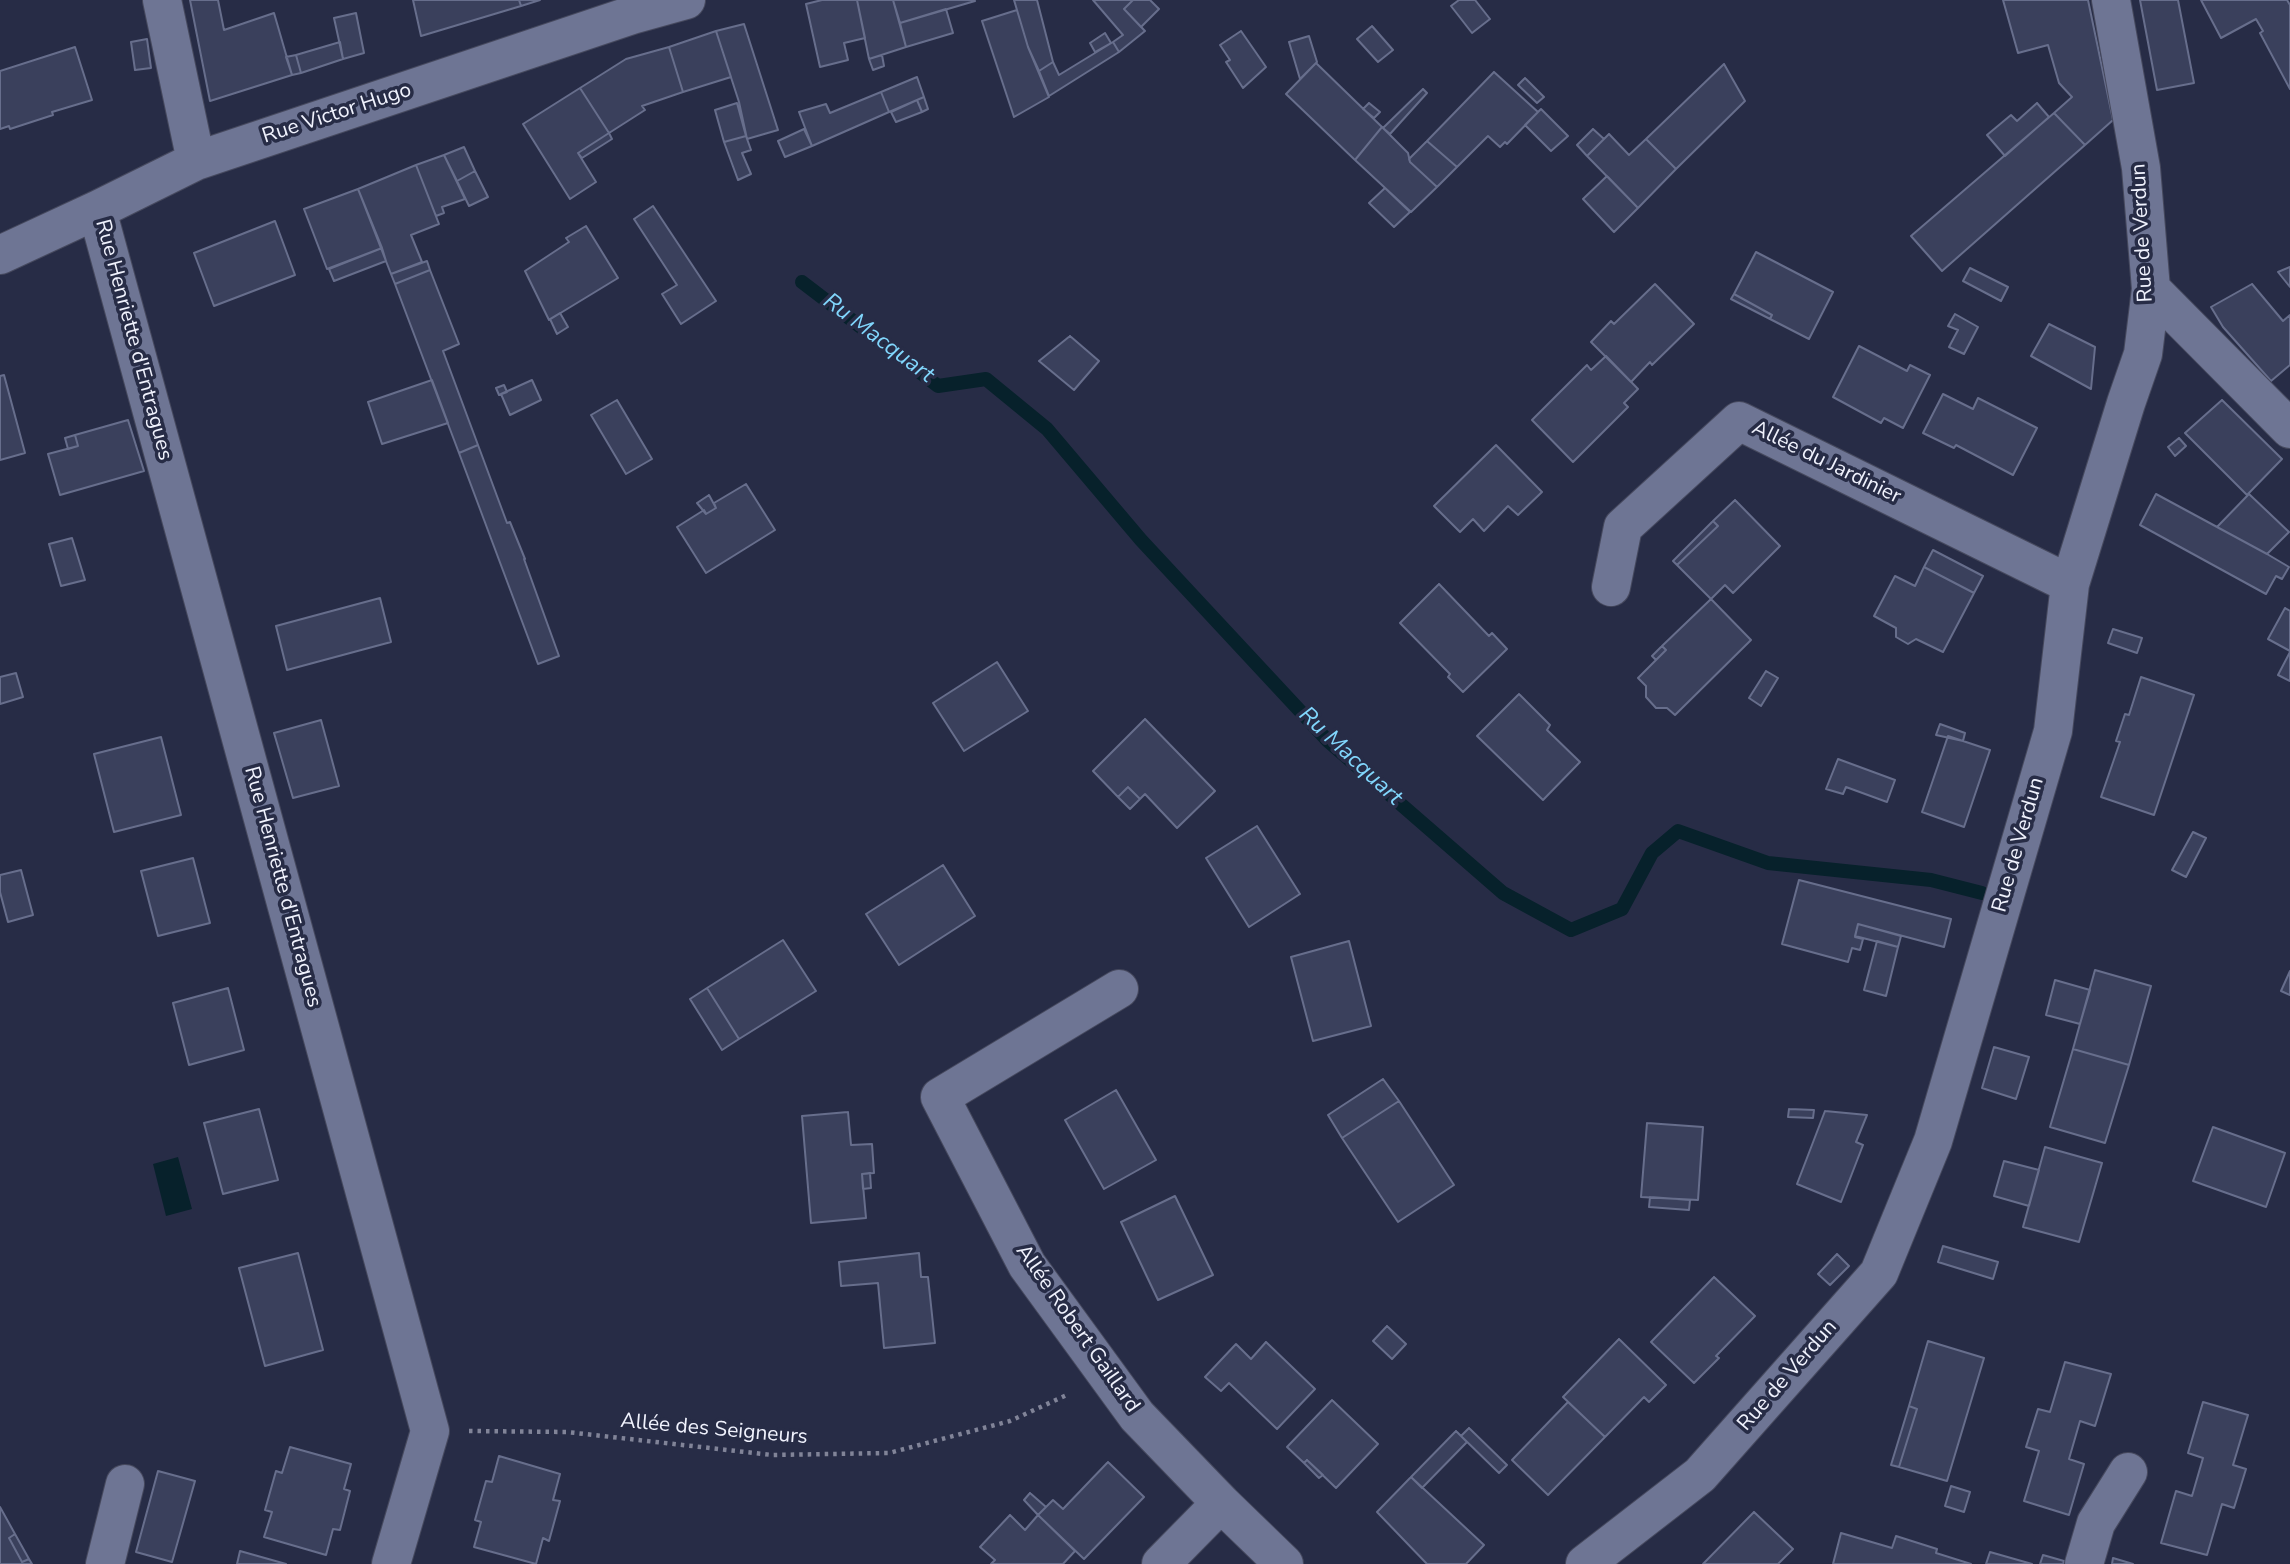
<!DOCTYPE html>
<html>
<head>
<meta charset="utf-8">
<style>
  body { margin:0 }
  canvas { display:block; background:#272c46 }
</style>
</head>
<body>
<canvas width="2290" height="1564"></canvas>
<script>
const ctx = document.querySelector('canvas').getContext('2d');
ctx.lineJoin = 'round';
function fill(path, color) { ctx.fillStyle = color; ctx.fill(path, 'evenodd'); }
const shape = rows => new Path2D(rows.map(r => 'M' + r).join(''));
function strokePath(path, color, width, dash) { ctx.strokeStyle = color; ctx.lineWidth = width; ctx.lineCap = dash ? 'butt' : 'round'; ctx.setLineDash(dash || []); ctx.stroke(path); }
function drawText(font, color, halo, rows, align = 'center') {
  ctx.font = font + ' "Nunito Sans",sans-serif'; ctx.lineWidth = 7; ctx.setLineDash([]); ctx.textBaseline = 'middle'; ctx.strokeStyle = halo; ctx.fillStyle = color; for (const [text, x, y, turn = 0] of rows) {
    ctx.save(); ctx.translate(x, y); ctx.rotate((+turn || 0) * Math.PI / 180); ctx.textAlign = isNaN(turn) ? turn : align; if (halo) ctx.strokeText(text, 0, 0); ctx.fillText(text, 0, 0); ctx.restore();
  }
}
fill(shape([
  [178,1157,192,1209,166,1216,153,1164]
]), '#07212b');
strokePath(shape([
  [802,282,938,386,986,379,1047,429,1141,540,1328,741,1503,893,1571,930,1622,909,1652,853,1678,831,1768,863,1931,880,1982,893]
]), '#07212b', 14);
const building = shape([
  [190,0,218,0,224,30,274,13,292,75,210,101,190,0],
  [413,0,519,0,521,6,421,36,413,0],
  [519,0,540,0,521,6,519,0],
  [822,0,857,0,865,38,844,43,848,60,820,67,806,4,822,0],
  [857,0,893,0,906,47,869,59,857,0],
  [893,0,974,0,975,1,900,23,893,0],
  [1014,0,1037,0,1053,62,1039,71,1028,47,1014,0],
  [1093,0,1133,0,1124,9,1145,31,1119,52,1113,42,1123,35,1093,0],
  [1133,0,1150,0,1159,9,1141,27,1124,9,1133,0],
  [1459,0,1475,0,1490,19,1472,33,1451,6,1459,0],
  [2003,0,2088,0,2113,120,2085,145,2054,113,2072,97,2059,83,2048,45,2018,53,2003,0],
  [2140,0,2178,0,2194,83,2157,90,2140,0],
  [2201,0,2287,0,2290,5,2290,89,2260,33,2263,31,2256,19,2221,38,2201,0],
  [946,9,953,33,906,47,900,23,946,9],
  [1017,10,1028,47,1049,97,1014,117,982,21,1017,10],
  [356,13,364,53,343,59,334,18,356,13],
  [744,24,778,130,747,139,739,102,716,31,744,24],
  [1372,26,1393,50,1378,62,1357,39,1372,26],
  [716,31,731,77,683,92,669,47,716,31],
  [1241,31,1266,67,1243,88,1226,62,1230,60,1220,45,1241,31],
  [1105,33,1111,43,1095,52,1090,43,1105,33],
  [1309,36,1317,62,1300,79,1289,42,1309,36],
  [147,39,151,68,135,70,131,42,147,39],
  [340,42,343,59,301,73,296,55,340,42],
  [1113,42,1119,52,1049,96,1039,71,1053,62,1059,75,1113,42],
  [75,47,92,100,52,112,53,115,10,129,9,126,0,129,0,71,75,47],
  [669,47,683,92,642,106,645,110,609,133,580,88,626,59,669,47],
  [296,55,301,73,292,75,286,57,296,55],
  [882,55,884,66,873,70,869,59,882,55],
  [1316,63,1382,127,1355,160,1286,94,1316,63],
  [1724,64,1745,101,1676,169,1646,139,1724,64],
  [1494,72,1538,112,1507,144,1505,142,1500,147,1488,136,1457,167,1427,141,1494,72],
  [917,77,924,97,889,112,881,92,917,77],
  [1525,78,1544,97,1537,103,1518,85,1525,78],
  [580,88,609,133,578,153,596,182,570,199,523,124,580,88],
  [1423,89,1427,93,1390,134,1383,128,1423,89],
  [881,92,889,112,812,146,799,112,826,104,830,113,881,92],
  [924,97,928,109,922,112,917,100,924,97],
  [917,100,922,112,896,122,891,112,917,100],
  [737,103,746,136,724,142,715,110,737,103],
  [1369,103,1380,112,1374,118,1363,109,1369,103],
  [2037,103,2049,117,2005,156,1987,135,2011,115,2017,121,2037,103],
  [1541,109,1568,136,1551,151,1525,125,1541,109],
  [2054,113,2085,145,1942,271,1911,236,2054,113],
  [1382,127,1408,153,1410,162,1437,187,1411,212,1355,160,1382,127],
  [804,129,812,146,785,157,778,141,804,129],
  [1593,129,1604,139,1587,156,1577,145,1593,129],
  [609,133,612,139,582,158,578,153,609,133],
  [1609,134,1629,155,1646,139,1676,169,1638,208,1587,156,1609,134],
  [746,136,751,150,742,153,751,174,738,180,724,142,746,136],
  [1427,141,1457,167,1437,187,1410,162,1409,159,1427,141],
  [464,147,475,171,457,181,444,155,464,147],
  [444,155,465,199,442,207,444,213,436,216,416,165,444,155],
  [416,165,439,224,411,235,422,262,391,274,358,189,416,165],
  [475,171,488,197,469,206,457,181,475,171],
  [1607,176,1638,208,1614,232,1583,199,1607,176],
  [1385,188,1410,212,1394,227,1369,203,1385,188],
  [358,189,382,248,327,269,304,209,358,189],
  [653,206,716,301,681,324,662,294,677,285,634,219,653,206],
  [275,221,295,275,214,306,194,253,275,221],
  [586,226,618,278,549,320,525,271,569,242,566,238,586,226],
  [382,248,386,261,334,281,329,269,382,248],
  [1756,252,1833,292,1809,339,1770,319,1772,315,1734,294,1756,252],
  [427,261,430,270,395,284,391,274,427,261],
  [2290,267,2290,287,2278,272,2290,267],
  [1970,268,2008,287,2001,301,1963,281,1970,268],
  [430,270,459,344,443,351,478,445,459,453,395,284,430,270],
  [1655,284,1694,324,1652,365,1650,362,1631,382,1591,342,1611,321,1614,324,1655,284],
  [2252,284,2283,321,2290,315,2290,365,2271,381,2223,327,2211,307,2252,284],
  [1734,294,1772,315,1770,319,1731,299,1734,294],
  [560,313,568,327,557,334,550,319,560,313],
  [1955,314,1978,327,1964,354,1949,347,1958,330,1948,326,1955,314],
  [2049,324,2095,347,2091,389,2031,356,2049,324],
  [1070,336,1099,361,1074,390,1039,361,1070,336],
  [1859,346,1907,371,1910,365,1930,375,1903,428,1884,418,1881,423,1833,397,1859,346],
  [1606,356,1638,389,1624,403,1628,407,1573,462,1532,420,1587,365,1591,370,1606,356],
  [4,375,25,453,0,460,0,376,4,375],
  [432,380,448,423,382,444,368,402,432,380],
  [532,380,541,400,510,415,501,394,532,380],
  [504,385,507,392,499,395,496,388,504,385],
  [1943,394,1973,409,1978,398,2037,428,2013,475,1956,445,1954,448,1923,433,1943,394],
  [617,400,652,459,626,474,591,415,617,400],
  [2222,400,2282,459,2247,495,2185,433,2222,400],
  [128,420,144,471,60,495,48,454,78,446,75,435,128,420],
  [75,435,78,446,68,449,65,438,75,435],
  [2179,438,2186,446,2175,456,2168,447,2179,438],
  [478,445,507,523,510,522,525,559,524,559,559,656,538,664,459,453,478,445],
  [1496,445,1542,492,1518,515,1508,506,1484,531,1473,519,1460,532,1434,506,1496,445],
  [746,484,775,530,706,573,677,527,704,510,706,514,716,508,714,503,746,484],
  [2156,494,2267,554,2289,567,2282,579,2276,576,2266,594,2140,525,2156,494],
  [2249,494,2289,532,2267,554,2217,527,2249,494],
  [709,495,716,508,706,514,697,503,709,495],
  [1735,500,1780,546,1733,593,1725,585,1711,599,1677,565,1718,526,1713,521,1735,500],
  [1713,521,1718,526,1677,565,1673,561,1713,521],
  [72,538,85,580,61,586,49,544,72,538],
  [1933,550,1983,576,1974,593,1924,567,1933,550],
  [1924,567,1974,593,1943,652,1916,639,1908,644,1896,637,1896,628,1874,616,1895,576,1915,586,1924,567],
  [1439,584,1489,636,1492,633,1507,649,1463,692,1448,677,1450,674,1400,623,1439,584],
  [380,598,391,642,287,670,276,626,380,598],
  [1711,599,1751,640,1675,715,1667,708,1656,708,1646,697,1646,686,1638,678,1666,650,1662,646,1711,599],
  [2285,608,2290,611,2290,651,2268,639,2285,608],
  [2113,629,2142,638,2137,653,2108,643,2113,629],
  [1662,646,1666,650,1656,660,1652,656,1662,646],
  [2290,652,2290,681,2278,675,2290,652],
  [997,662,1028,711,964,751,933,703,997,662],
  [1766,671,1778,678,1761,706,1749,698,1766,671],
  [16,673,23,697,0,704,0,677,16,673],
  [2141,677,2194,695,2154,815,2101,797,2120,742,2116,741,2125,714,2129,715,2141,677],
  [1519,694,1550,725,1547,730,1580,762,1543,800,1477,736,1519,694],
  [1145,719,1215,791,1177,828,1145,794,1140,799,1128,787,1118,797,1093,771,1145,719],
  [321,720,339,786,293,798,274,733,321,720],
  [1940,724,1965,733,1963,741,1936,735,1940,724],
  [1948,736,1990,750,1964,827,1922,812,1948,736],
  [161,737,181,815,114,832,94,754,161,737],
  [1838,759,1895,780,1887,802,1846,787,1843,794,1826,789,1838,759],
  [1128,787,1140,799,1130,809,1118,797,1128,787],
  [1257,826,1300,894,1249,927,1206,858,1257,826],
  [2193,832,2206,838,2186,877,2172,870,2193,832],
  [193,858,210,923,158,936,141,871,193,858],
  [943,865,975,916,899,965,866,914,943,865],
  [21,870,33,915,8,922,0,892,0,875,21,870],
  [1799,880,1951,919,1944,947,1858,924,1855,937,1863,939,1860,950,1852,948,1848,962,1782,944,1799,880],
  [1858,924,1901,936,1898,947,1855,936,1858,924],
  [783,940,816,991,739,1039,707,988,783,940],
  [1349,941,1371,1026,1313,1041,1291,957,1349,941],
  [1877,941,1898,947,1886,996,1864,990,1877,941],
  [2095,970,2151,986,2129,1065,2073,1049,2095,970],
  [2290,971,2290,995,2281,991,2290,971],
  [2055,980,2090,990,2080,1024,2046,1015,2055,980],
  [228,988,244,1050,189,1065,173,1003,228,988],
  [707,988,739,1039,722,1050,690,999,707,988],
  [1994,1047,2029,1057,2016,1099,1982,1088,1994,1047],
  [2073,1049,2129,1065,2105,1143,2050,1127,2073,1049],
  [1383,1079,1399,1101,1342,1138,1328,1115,1383,1079],
  [1116,1090,1156,1160,1104,1189,1065,1120,1116,1090],
  [1399,1101,1454,1185,1398,1222,1342,1138,1399,1101],
  [259,1109,278,1180,223,1194,204,1123,259,1109],
  [1789,1109,1814,1110,1813,1118,1788,1117,1789,1109],
  [1825,1111,1867,1115,1856,1142,1863,1145,1841,1202,1797,1184,1825,1111],
  [848,1112,851,1145,872,1144,874,1173,862,1174,866,1218,811,1223,802,1116,848,1112],
  [1647,1123,1703,1127,1698,1200,1641,1197,1647,1123],
  [2213,1127,2285,1153,2266,1207,2193,1181,2213,1127],
  [2045,1147,2102,1163,2079,1242,2023,1227,2045,1147],
  [2004,1161,2039,1170,2029,1206,1994,1196,2004,1161],
  [870,1173,871,1188,863,1189,862,1174,870,1173],
  [1175,1196,1213,1275,1158,1300,1121,1222,1175,1196],
  [1650,1197,1690,1200,1689,1210,1649,1207,1650,1197],
  [1943,1246,1998,1262,1993,1279,1938,1262,1943,1246],
  [298,1253,323,1350,265,1366,239,1268,298,1253],
  [919,1253,921,1277,928,1277,935,1343,884,1348,878,1283,841,1286,839,1262,919,1253],
  [1837,1254,1849,1266,1830,1285,1818,1274,1837,1254],
  [1714,1277,1755,1316,1716,1356,1719,1358,1694,1383,1651,1342,1714,1277],
  [1387,1326,1406,1344,1392,1359,1373,1341,1387,1326],
  [1619,1339,1666,1385,1649,1402,1644,1397,1605,1437,1563,1397,1619,1339],
  [1928,1341,1984,1358,1947,1481,1899,1467,1917,1409,1909,1406,1928,1341],
  [1266,1342,1315,1389,1277,1429,1229,1383,1221,1391,1205,1377,1236,1344,1251,1359,1266,1342],
  [2065,1362,2111,1374,2095,1426,2080,1421,2069,1459,2084,1464,2069,1515,2024,1501,2039,1451,2026,1447,2038,1409,2050,1412,2065,1362],
  [1332,1400,1378,1444,1336,1488,1307,1460,1304,1463,1287,1447,1332,1400],
  [1568,1402,1605,1437,1548,1495,1512,1460,1568,1402],
  [2203,1402,2248,1415,2233,1465,2246,1469,2234,1508,2222,1504,2207,1555,2161,1543,2176,1491,2192,1496,2203,1458,2188,1453,2203,1402],
  [1909,1406,1917,1409,1899,1467,1891,1465,1909,1406],
  [1469,1428,1507,1465,1499,1473,1461,1436,1469,1428],
  [1456,1431,1467,1442,1422,1488,1411,1477,1456,1431],
  [290,1447,351,1464,344,1489,350,1491,340,1530,333,1529,326,1555,264,1537,272,1512,265,1510,276,1471,282,1473,290,1447],
  [499,1456,560,1474,553,1500,560,1501,549,1541,543,1538,536,1564,474,1547,481,1522,475,1520,486,1481,492,1482,499,1456],
  [1307,1460,1323,1475,1319,1478,1304,1463,1307,1460],
  [1108,1462,1144,1497,1084,1559,1038,1515,1053,1500,1063,1509,1108,1462],
  [158,1471,195,1481,172,1562,136,1552,158,1471],
  [1411,1477,1484,1545,1466,1564,1427,1564,1377,1512,1411,1477],
  [1951,1486,1970,1492,1964,1512,1945,1506,1951,1486],
  [1030,1493,1046,1507,1038,1515,1024,1500,1030,1493],
  [0,1507,15,1534,9,1538,22,1562,29,1559,32,1564,0,1564,0,1507],
  [1754,1512,1793,1549,1778,1564,1703,1564,1754,1512],
  [1010,1515,1025,1530,1038,1515,1075,1551,1063,1564,991,1564,995,1560,980,1547,1010,1515],
  [1841,1533,1892,1548,1896,1536,1937,1549,1936,1553,1971,1564,1833,1564,1841,1533],
  [15,1534,29,1559,22,1562,9,1538,15,1534],
  [240,1551,286,1564,237,1564,240,1551],
  [1990,1552,2032,1564,1986,1564,1990,1552],
  [2043,1555,2064,1561,2063,1564,2040,1564,2043,1555],
  [2113,1558,2133,1564,2112,1564,2113,1558]
]);
fill(building, '#3a405c');
strokePath(building, '#676e8c', 2);
const minor = shape([
  [162,0,196,161],
  [97,210,430,1431,391,1564],
  [0,255,97,210,196,161,632,15,686,0],
  [2151,289,2290,429],
  [1611,587,1623,527,1739,421,2070,584],
  [1119,989,940,1097,1027,1265,1137,1416,1221,1503],
  [105,1564,125,1484],
  [1161,1564,1221,1503,1284,1564],
  [1585,1564,1700,1475,1879,1273,1933,1141,2053,731,2070,584,2126,403,2143,354,2151,289,2141,168,2111,0],
  [2084,1564,2096,1523,2128,1472]
]);
strokePath(minor, '#46495e', 40);
strokePath(shape([
  [469,1431,567,1432,772,1455,889,1453,1010,1421,1069,1394]
]), '#818498', 4.5, [3.5, 5]);
strokePath(minor, '#6e7594', 38);
drawText('21px', '#f0f2fd', '#272c46', [
  ["Rue Victor Hugo",337,114,-18],
  ["Rue de Verdun",2143,233,-93],
  ["Rue Henriette d'Entragues",133,340,75],
  ["Allée du Jardinier",1826,463,26],
  ["Rue de Verdun",2019,845,-74],
  ["Rue Henriette d'Entragues",282,887,75],
  ["Allée Robert Gaillard",1077,1329,55],
  ["Rue de Verdun",1788,1376,-49],
  ["Allée des Seigneurs",714,1430,5]
]);
drawText('italic 23px', '#81d6fc', '#272c46', [
  ["Ru Macquart",878,339,37],
  ["Ru Macquart",1350,757,43]
]);
</script>
</body>
</html>
